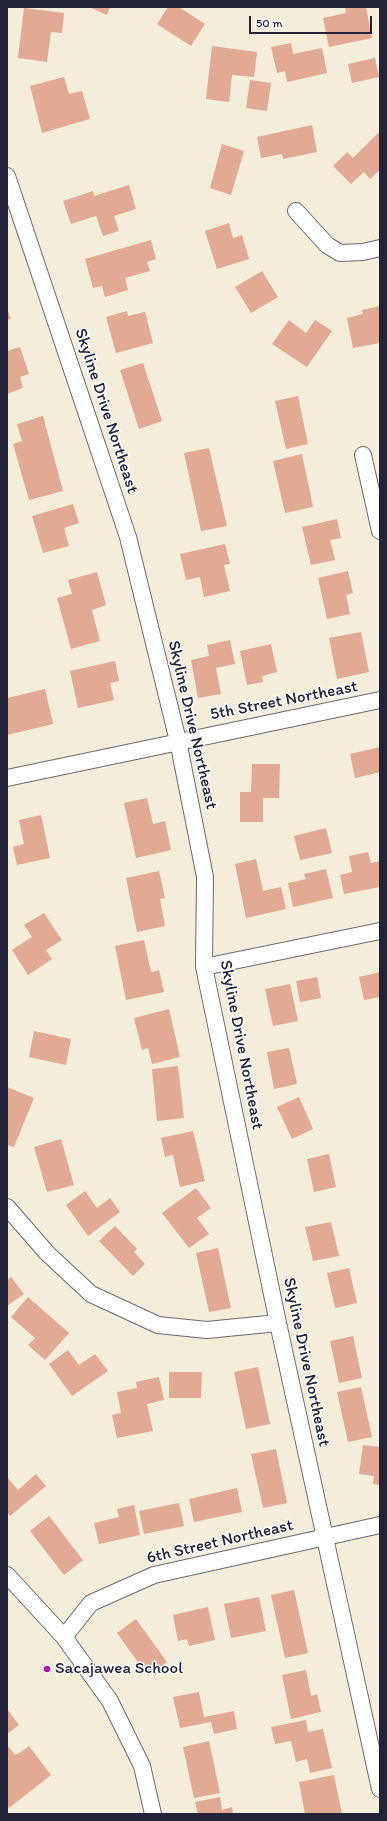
<!DOCTYPE html>
<html>
<head>
<meta charset="utf-8">
<style>
  body { margin:0 }
  #map { position:relative; width:387px; height:1821px; overflow:hidden; background:#f4edda; font-family:Itim,sans-serif }
  canvas { display:block }
  .frame { position:absolute; inset:0; border:8px solid #22223b; pointer-events:none }
  .scale { position:absolute; left:249px; top:16px; width:123px; height:18px; box-sizing:border-box; border:2px solid #22223b; border-top:0; padding-left:5px; font-size:12px; line-height:14px; white-space:nowrap; color:#22223b; -webkit-text-stroke:3px #fff; paint-order:stroke }
</style>
</head>
<body>
<div id="map">
<canvas width="387" height="1821"></canvas>
<div class="frame"></div>
<div class="scale">50 m</div>
</div>
<script>
const ctx = document.querySelector('canvas').getContext('2d');
ctx.lineJoin = 'round';
function fill(path, color) { ctx.fillStyle = color; ctx.fill(path, 'evenodd'); }
const shape = rows => new Path2D(rows.map(r => 'M' + r).join(''));
function strokePath(path, color, width, dash) { ctx.strokeStyle = color; ctx.lineWidth = width; ctx.lineCap = dash ? 'butt' : 'round'; ctx.setLineDash(dash || []); ctx.stroke(path); }
function drawText(font, color, halo, rows, align = 'center') {
  ctx.font = font + ' Itim,sans-serif'; ctx.lineWidth = 3; ctx.setLineDash([]); ctx.textBaseline = 'middle'; ctx.strokeStyle = halo; ctx.fillStyle = color; for (const [text, x, y, turn = 0] of rows) {
    ctx.save(); ctx.translate(x, y); ctx.rotate((+turn || 0) * Math.PI / 180); ctx.textAlign = isNaN(turn) ? turn : align; if (halo) ctx.strokeText(text, 0, 0); ctx.fillText(text, 0, 0); ctx.restore();
  }
}
fill(shape([
  [89,7,110,7,107,15],
  [168,7,179,7,205,24,191,46,157,24],
  [345,7,366,7,372,38,329,47,323,18,346,13],
  [24,8,64,13,62,33,51,32,47,62,18,58],
  [291,43,293,54,322,48,327,73,287,82,285,71,277,73,271,47],
  [212,46,257,52,254,77,232,75,229,102,206,99],
  [375,58,379,77,352,83,348,64],
  [64,77,69,94,82,91,90,119,42,133,30,86],
  [250,80,271,83,267,111,246,108],
  [312,125,317,152,283,159,282,154,261,158,257,137],
  [378,133,380,134,380,170,370,179,364,172,351,184,333,166,347,152,353,158],
  [222,144,244,151,231,195,210,188],
  [129,185,136,209,114,216,119,231,103,236,96,216,71,224,63,201,93,191,94,196],
  [229,223,233,238,242,235,249,259,217,269,205,231],
  [151,240,156,259,147,262,150,271,125,278,128,290,105,297,102,286,93,288,85,259],
  [262,271,278,297,251,313,235,287],
  [380,306,380,343,353,348,347,318,363,314,362,310],
  [7,309,11,319,7,320],
  [127,311,128,316,145,312,153,343,116,353,106,317],
  [289,320,306,333,315,320,332,331,307,367,272,344],
  [20,347,29,374,20,377,23,388,7,394,7,351],
  [143,363,162,421,139,429,120,370],
  [298,396,308,444,286,449,275,401],
  [43,416,63,491,29,500,13,444,22,441,17,424],
  [209,448,227,526,201,531,184,453],
  [302,454,313,507,285,513,273,461],
  [73,504,79,523,64,528,69,546,43,553,32,516],
  [337,519,341,538,330,540,335,560,311,565,302,527],
  [225,544,230,564,224,565,230,591,204,597,200,577,186,580,180,554],
  [348,571,353,593,346,595,350,614,327,619,318,578],
  [97,572,106,605,92,610,100,641,71,649,57,598,72,594,68,580],
  [361,632,369,672,337,679,329,638],
  [230,640,235,664,216,668,221,694,198,698,191,660,209,656,207,645],
  [271,644,277,672,262,676,263,682,247,685,240,651],
  [115,661,119,681,110,683,114,700,78,708,70,671],
  [45,689,53,724,7,735,7,698],
  [380,747,380,772,355,778,350,754],
  [252,764,280,764,279,798,263,798,263,822,240,822,240,792,251,792],
  [147,798,153,824,165,821,171,850,136,858,124,803],
  [41,815,50,858,17,865,13,847,24,844,19,820],
  [326,828,332,853,300,860,294,836],
  [368,852,371,863,380,861,380,887,344,894,340,875,352,872,349,856],
  [256,859,263,891,281,887,286,909,246,918,235,864],
  [326,869,333,898,293,907,288,883,306,879,304,874],
  [159,871,165,898,160,899,165,926,137,932,126,878],
  [44,913,62,940,46,950,52,959,28,975,12,950,32,937,24,925],
  [144,940,151,972,159,970,164,992,126,1000,115,946],
  [380,972,380,997,364,1000,359,977],
  [317,977,321,998,300,1002,296,981],
  [290,984,298,1021,273,1026,265,989],
  [169,1009,180,1057,152,1064,148,1048,142,1050,134,1018],
  [34,1031,71,1039,66,1065,29,1057],
  [289,1048,297,1084,274,1089,267,1052],
  [178,1066,184,1118,157,1121,152,1069],
  [7,1087,34,1098,14,1147,7,1145],
  [299,1097,313,1129,292,1139,277,1107],
  [193,1131,205,1181,180,1187,173,1155,165,1157,161,1138],
  [61,1139,74,1185,47,1192,34,1147],
  [329,1154,336,1187,314,1192,307,1159],
  [196,1188,211,1208,197,1218,209,1234,189,1248,162,1213],
  [85,1191,97,1208,110,1198,120,1212,88,1236,66,1205],
  [331,1222,339,1256,313,1261,305,1227],
  [115,1226,137,1249,134,1252,145,1264,133,1276,99,1241],
  [218,1248,231,1308,209,1312,196,1253],
  [349,1268,357,1303,335,1308,327,1273],
  [11,1277,24,1294,7,1306,7,1280],
  [28,1297,69,1333,45,1360,28,1345,35,1338,11,1317],
  [353,1336,362,1378,339,1383,330,1341],
  [68,1350,79,1365,95,1354,108,1371,72,1396,49,1364],
  [258,1367,270,1424,246,1429,234,1372],
  [169,1372,202,1372,201,1398,169,1398],
  [159,1377,164,1400,147,1404,153,1431,117,1438,112,1415,121,1413,117,1392,137,1388,136,1382],
  [361,1387,372,1437,348,1442,337,1392],
  [363,1445,380,1447,380,1485,373,1484,374,1476,359,1474],
  [276,1449,287,1503,263,1508,251,1454],
  [36,1474,46,1486,10,1516,7,1512,7,1477,18,1490],
  [237,1488,242,1512,194,1522,189,1499],
  [179,1503,184,1526,144,1534,139,1511],
  [134,1505,140,1535,99,1544,94,1523,119,1517,117,1509],
  [49,1516,83,1560,64,1575,30,1531],
  [294,1590,308,1653,285,1658,271,1595],
  [259,1597,266,1631,231,1638,224,1604],
  [208,1607,215,1640,189,1646,187,1639,178,1641,173,1615],
  [136,1619,167,1662,148,1676,117,1633],
  [306,1670,311,1696,317,1694,321,1712,291,1719,282,1675],
  [199,1692,204,1717,234,1711,237,1729,214,1734,211,1722,180,1728,173,1697],
  [7,1709,19,1725,7,1734],
  [306,1720,308,1732,323,1729,332,1768,310,1773,307,1759,296,1762,291,1741,275,1744,271,1727],
  [209,1741,220,1793,194,1798,183,1747],
  [7,1745,15,1755,21,1752,29,1746,51,1775,9,1808,7,1805],
  [334,1775,342,1814,305,1814,299,1782],
  [220,1797,222,1810,232,1807,233,1814,198,1814,195,1802]
]), '#e2a993');
const minor = shape([
  [7,176,128,537,178,741,205,877,204,967,278,1323,380,1789],
  [296,211,327,245,340,253,363,252,380,248],
  [363,455,380,531],
  [7,778,380,700],
  [204,967,380,931],
  [7,1207,47,1253,91,1294,158,1325,207,1330,278,1323],
  [7,1575,64,1637,110,1701,142,1766,153,1814],
  [64,1637,91,1603,154,1575,380,1525]
]);
strokePath(minor, '#6c6973', 18);
strokePath(minor, '#fff', 16);
for (const [x, y, r, color] of [
  [47,1669,4,"#b5179e"]
]) { const dot = new Path2D(); dot.arc(x, y, r, 0, 2 * Math.PI); ctx.fillStyle = color; ctx.fill(dot); strokePath(dot, '#fff', 1.5); }
drawText('17px', '#22223b', '#fff', [
  ["Skyline Drive Northeast",106,411,72],
  ["5th Street Northeast",284,701,-11],
  ["Skyline Drive Northeast",192,725,77],
  ["Skyline Drive Northeast",241,1045,79],
  ["Skyline Drive Northeast",306,1362,78],
  ["6th Street Northeast",220,1542,-13]
]);
drawText('17px', '#22223b', '#fff', [
  ["Sacajawea School",55,1669]
], 'left');
</script>
</body>
</html>
